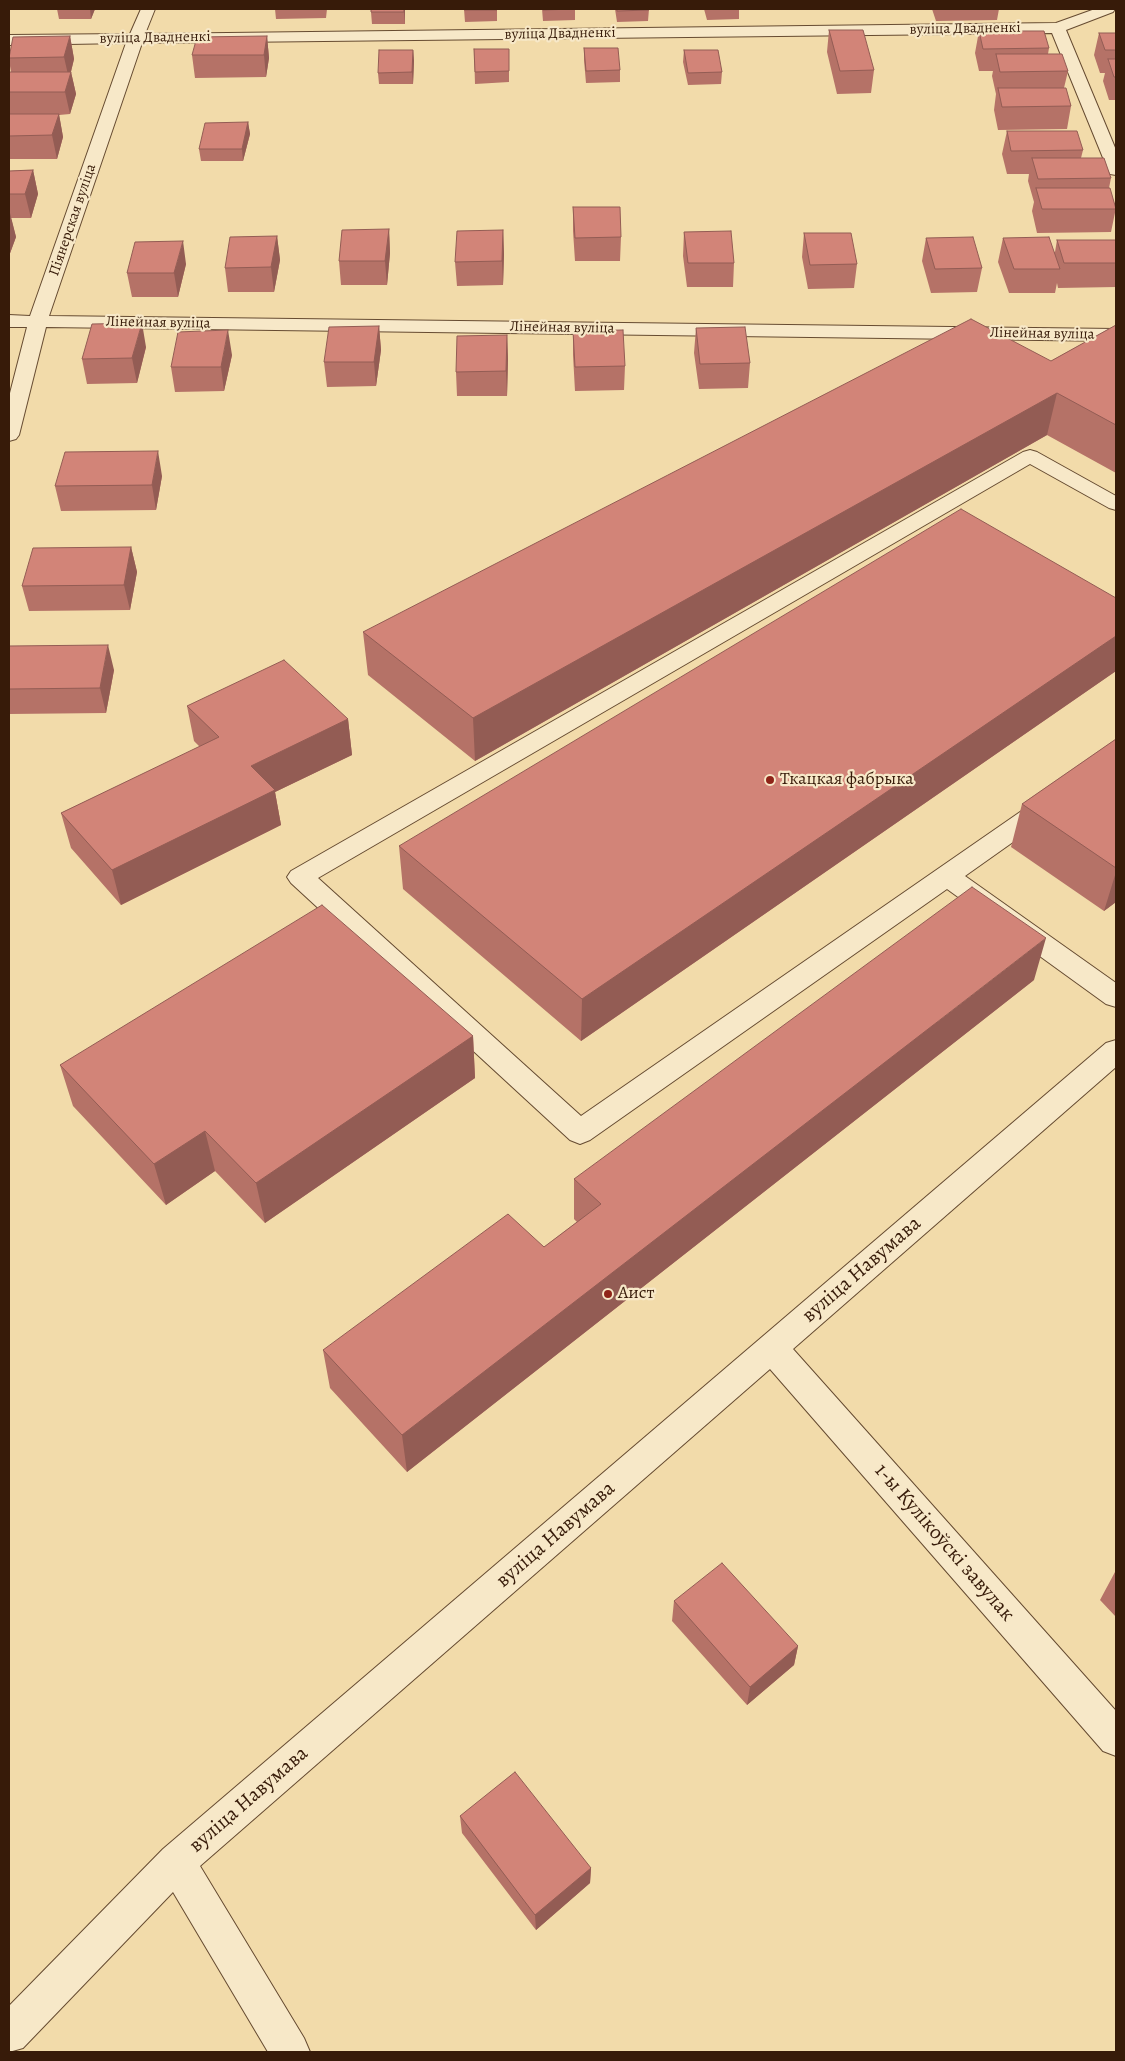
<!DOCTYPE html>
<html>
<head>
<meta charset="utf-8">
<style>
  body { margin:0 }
  #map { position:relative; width:1125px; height:2061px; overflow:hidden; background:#f2dbaa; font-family:Alegreya,serif }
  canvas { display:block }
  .frame { position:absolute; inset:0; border:10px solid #371b09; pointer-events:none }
</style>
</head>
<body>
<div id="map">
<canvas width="1125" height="2061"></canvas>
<div class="frame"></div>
</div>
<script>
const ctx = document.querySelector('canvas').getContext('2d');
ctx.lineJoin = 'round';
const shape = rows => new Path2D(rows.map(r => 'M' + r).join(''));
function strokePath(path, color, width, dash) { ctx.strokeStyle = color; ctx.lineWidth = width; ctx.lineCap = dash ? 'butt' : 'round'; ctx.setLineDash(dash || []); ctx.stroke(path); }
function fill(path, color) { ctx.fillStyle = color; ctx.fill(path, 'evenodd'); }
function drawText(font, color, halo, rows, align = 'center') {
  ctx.font = font + ' Alegreya,serif'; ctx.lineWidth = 4.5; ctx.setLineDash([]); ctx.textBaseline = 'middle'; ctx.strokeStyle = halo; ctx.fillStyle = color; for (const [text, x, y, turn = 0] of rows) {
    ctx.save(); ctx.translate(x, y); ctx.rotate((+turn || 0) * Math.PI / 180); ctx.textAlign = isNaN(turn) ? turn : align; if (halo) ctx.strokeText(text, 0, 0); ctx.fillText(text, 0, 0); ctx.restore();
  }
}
const minor = shape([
  [141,9,155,9,145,34,1056,23,1095,9,1115,9,1113,12,1066,30,1116,150,1116,175,1110,174,1108,170,1052,33,142,43,49,316,1116,329,1116,341,46,327,19,435,16,439,9,441,9,397,27,327,9,327,9,315,30,316,126,43,9,45,9,35,130,34,141,9],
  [1030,450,1037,452,1116,496,1116,510,1109,508,1030,464,318,878,581,1116,1036,801,1045,798,1054,801,1057,807,1054,813,965,876,1116,983,1116,1007,1106,1004,947,889,590,1140,580,1144,570,1140,291,883,287,877,291,871,1023,452,1030,450],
  [1116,1040,1116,1067,793,1349,1116,1711,1116,1756,1103,1751,770,1369,200,1866,304,2038,310,2052,268,2052,173,1892,23,2048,9,2052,9,2006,163,1849,1106,1043,1116,1040]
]);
strokePath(minor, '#664b31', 2);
fill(minor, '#f7e8c8');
fill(shape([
  [57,9,95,9,91,19,59,19],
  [275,9,327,9,326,18,276,19],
  [405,9,405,24,372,24,371,12],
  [464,9,497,9,497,21,465,22],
  [542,9,575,9,575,20,543,21],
  [615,9,649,9,648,21,617,22],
  [704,9,739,9,739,19,707,20],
  [932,9,999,9,997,20,936,21],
  [829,30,874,70,871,93,837,94,827,52],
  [979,31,1049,48,1048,54,1068,71,1064,88,1071,106,1067,129,998,130,994,110,996,94,992,76,993,71,979,71,975,53],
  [1099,33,1116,33,1116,100,1109,100,1103,81,1105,73,1100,73,1094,55],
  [70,36,74,59,71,72,76,94,70,114,59,115,63,137,57,159,9,159,9,72,11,72,9,60,9,55],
  [267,36,269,58,266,77,195,78,192,55],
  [584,48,620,70,620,82,586,83,584,60],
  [474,49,509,49,509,82,475,84],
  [413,50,414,61,413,84,379,84,378,73],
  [684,50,722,72,721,84,688,85,683,62],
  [248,122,250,134,243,161,201,161,199,149],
  [1007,131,1083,150,1081,158,1111,178,1109,188,1116,208,1111,232,1037,233,1032,211,1034,202,1028,181,1029,174,1007,174,1002,154],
  [33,170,38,194,31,218,11,218,16,237,9,256,9,171],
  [573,207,621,237,620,261,575,261,573,231],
  [389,229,390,253,387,285,341,285,339,261],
  [503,230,504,254,503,285,457,286,455,262],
  [684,232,734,263,733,287,687,287,683,256],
  [804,233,857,264,854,288,808,289,802,257],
  [277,236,280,260,274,292,228,292,225,268],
  [926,238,982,268,977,292,931,293,922,261],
  [1003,238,1055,252,1057,240,1116,240,1116,287,1058,288,1057,283,1055,293,1009,293,998,262],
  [186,264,178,297,132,297,127,273],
  [1116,325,1116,473,1047,435,475,761,368,675,363,632,1051,361],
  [379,326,381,350,376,386,327,387,324,362],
  [696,328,750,363,748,388,699,389,694,353],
  [573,331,625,366,624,390,575,391,573,355],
  [507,335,508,359,507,396,457,396,456,372],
  [146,347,137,383,87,384,82,359],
  [232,355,224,391,175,392,171,367],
  [162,476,156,510,61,511,55,486],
  [131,547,137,572,130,610,29,611,22,586],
  [1116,598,1116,671,581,1041,403,889,399,846],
  [9,646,114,670,106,713,9,714],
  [187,706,348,719,352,755,275,792,281,825,121,905,71,848,61,813,200,747,194,741],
  [1116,739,1116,902,1104,911,1011,847,1022,804],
  [1034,980,407,1472,330,1388,323,1350,544,1247,577,1222,574,1219,574,1179],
  [473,1036,475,1078,265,1223,215,1171,166,1205,73,1106,60,1065],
  [1115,1572,1116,1572,1116,1617,1100,1600],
  [674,1601,798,1646,794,1665,747,1705,672,1621],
  [460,1816,591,1868,590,1883,536,1930,462,1833]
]), '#b57267');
fill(shape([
  [90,9,95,9,91,19],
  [404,9,405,9,405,24,404,12],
  [70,36,74,59,69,79,64,57],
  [267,36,269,58,266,77,264,55],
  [413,50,414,61,413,84,412,72],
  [71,72,76,94,70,114,65,92],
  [59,114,63,137,57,159,52,135],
  [248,122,250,134,243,161,242,149],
  [33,170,38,194,31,218,25,194],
  [10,213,16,237,9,256,9,217],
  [389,229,390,253,387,285,385,261],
  [503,230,504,254,503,285,502,261],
  [277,236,280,260,274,292,271,267],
  [183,241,186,264,178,297,174,273],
  [142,323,146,347,137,383,132,358],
  [379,326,381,350,376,386,374,362],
  [228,330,232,355,224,391,221,367],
  [507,335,508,359,507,396,506,371],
  [1057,393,1047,435,475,761,473,718],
  [158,451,162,476,156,510,152,485],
  [131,547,137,572,130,610,124,585],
  [1116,636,1116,671,581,1041,582,999],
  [108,645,114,670,106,713,100,688],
  [348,719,352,755,275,792,281,825,121,905,112,870,251,766],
  [1116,872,1116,902,1104,911],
  [1046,938,1034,980,407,1472,402,1435],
  [473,1036,475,1078,265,1223,256,1183],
  [205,1131,215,1171,166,1205,154,1164],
  [798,1646,794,1665,747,1705,750,1687],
  [591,1868,590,1883,536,1930,535,1915]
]), '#935c54');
const building = shape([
  [371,9,404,9,404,12,371,12,371,9],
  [464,9,497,9,497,10,464,10,464,9],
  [543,9,574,9,543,10,543,9],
  [617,9,649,9,649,10,617,11,617,9],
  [829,30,863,30,874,70,840,71,829,30],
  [979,31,1044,31,1049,48,983,49,979,31],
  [1099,33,1116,33,1116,50,1105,50,1099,33],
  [70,36,64,57,9,58,13,37,70,36],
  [267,36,264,55,192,55,197,37,267,36],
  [584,48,618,48,620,70,586,71,584,48],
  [474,49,509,49,509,71,475,72,474,49],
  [379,50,413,50,412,72,378,73,379,50],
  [684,50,718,50,722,72,688,73,684,50],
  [996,54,1062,54,1068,71,1000,72,996,54],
  [1108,59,1116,59,1116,77,1114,77,1108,59],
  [9,72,71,72,65,92,9,92,9,72],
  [998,88,1066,88,1071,106,1002,107,998,88],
  [9,114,59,114,52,135,9,136,9,114],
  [248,122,242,149,199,149,205,123,248,122],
  [1007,131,1077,131,1083,150,1011,151,1007,131],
  [1032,158,1104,158,1111,178,1038,179,1032,158],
  [33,170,25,194,9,194,9,171,33,170],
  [1036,188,1110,188,1116,209,1042,209,1036,188],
  [573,207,620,207,621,237,575,238,573,207],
  [389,229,385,261,339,261,342,230,389,229],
  [503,230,502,261,455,262,457,231,503,230],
  [731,231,734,263,688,263,684,232,731,231],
  [804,233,851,233,857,264,810,265,804,233],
  [277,236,271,267,225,268,230,237,277,236],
  [973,237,982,268,935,269,926,238,973,237],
  [1049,237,1060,269,1014,269,1003,238,1049,237],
  [1057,240,1116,240,1116,263,1064,263,1057,240],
  [183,241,174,273,127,273,135,242,183,241],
  [971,319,1051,361,1116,325,1116,425,1057,393,473,718,363,632,971,319],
  [142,323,132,358,82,359,92,324,142,323],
  [379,326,374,362,324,362,329,327,379,326],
  [745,327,750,363,700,364,696,328,745,327],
  [228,330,221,367,171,367,178,332,228,330],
  [623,330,625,366,575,367,573,331,623,330],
  [507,335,506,371,456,372,457,336,507,335],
  [158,451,152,485,55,486,65,452,158,451],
  [961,509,1116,598,1116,636,582,999,399,846,961,509],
  [131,547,124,585,22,586,33,548,131,547],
  [108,645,100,688,9,689,9,646,108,645],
  [284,660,348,719,251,766,275,790,112,870,61,813,219,737,187,706,284,660],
  [1116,739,1116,868,1022,804,1116,739],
  [972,887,1046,938,402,1435,323,1350,508,1214,544,1247,601,1204,574,1179,972,887],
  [322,905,473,1036,256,1183,205,1131,154,1164,60,1065,322,905],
  [722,1563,798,1646,750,1687,674,1601,722,1563],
  [515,1772,591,1868,535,1915,460,1816,515,1772]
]);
fill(building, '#d28478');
strokePath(building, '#935c54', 1);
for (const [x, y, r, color] of [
  [770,780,5,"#8f2418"],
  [608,1294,5,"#8f2418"]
]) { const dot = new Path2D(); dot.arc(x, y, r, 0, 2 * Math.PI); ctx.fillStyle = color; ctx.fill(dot); strokePath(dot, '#f7e8c8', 2); }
drawText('15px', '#371b09', '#f7e8c8', [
  ["вуліца Двадненкі",965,29,-1],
  ["вуліца Двадненкі",560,34,-1],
  ["вуліца Двадненкі",155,38,-1],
  ["Піянерская вуліца",73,220,-71],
  ["Лінейная вуліца",158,323,1],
  ["Лінейная вуліца",562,328,1],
  ["Лінейная вуліца",1042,334,1]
]);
drawText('18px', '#371b09', '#f7e8c8', [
  ["Ткацкая фабрыка",780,780],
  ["Аист",618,1294]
], 'left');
drawText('21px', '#371b09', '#f7e8c8', [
  ["вуліца Навумава",862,1270,-41],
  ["вуліца Навумава",556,1535,-41],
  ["1-ы Кулікоўскі завулак",944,1543,49],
  ["вуліца Навумава",249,1800,-41]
]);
</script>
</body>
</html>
